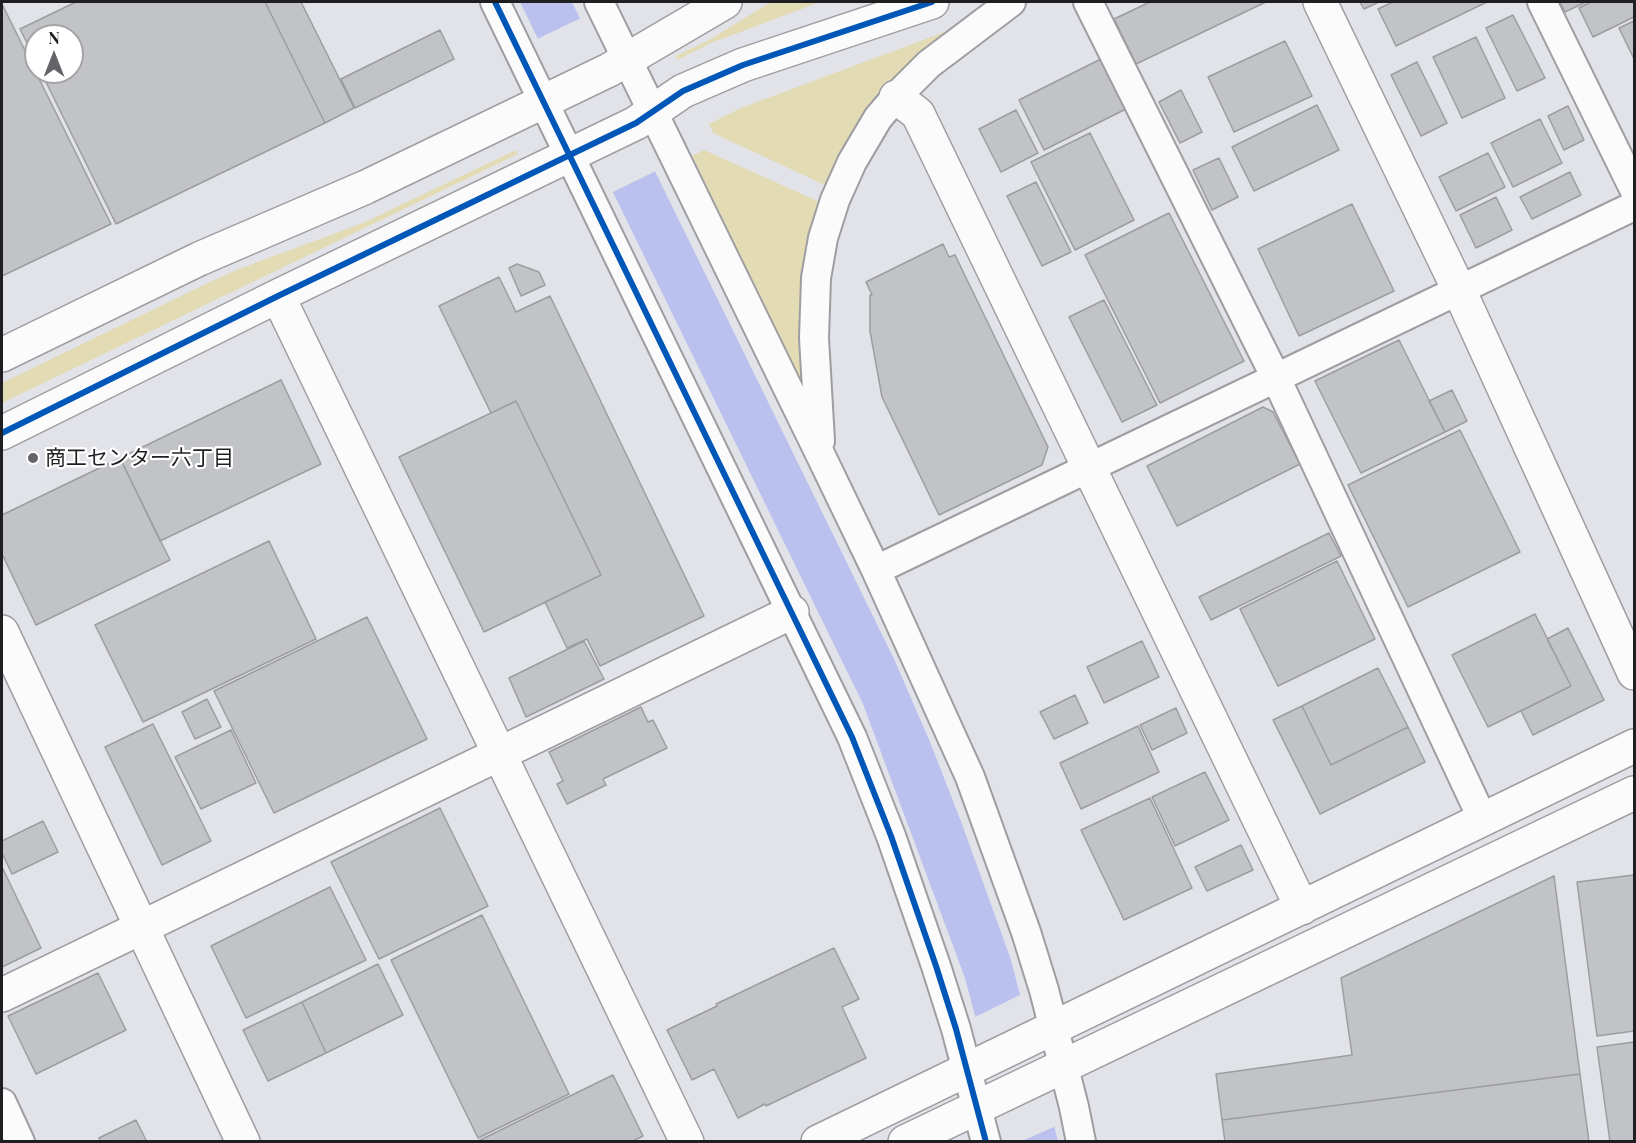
<!DOCTYPE html>
<html>
<head>
<meta charset="utf-8">
<style>
  body { margin:0 }
  #map { position:relative; width:1636px; height:1143px; overflow:hidden; background:#e2e3e8; font-family:"Playfair Display",serif }
  canvas { display:block }
  .frame { position:absolute; inset:0; border:3px solid #1f1f23; pointer-events:none }
  .north { position:absolute; left:24px; top:24px; width:60px; height:60px; box-sizing:border-box; background:#fff; border:2px solid #a5a5a7; border-radius:50%; rotate:0deg; font-size:16px; font-weight:700; line-height:24px; text-align:center; color:#1f1f23 }
  .north::after { content:''; display:block; margin:auto; width:21px; height:27px; background:#636468; clip-path:polygon(50% 0,100% 100%,50% 72%,0 100%) }
</style>
</head>
<body>
<div id="map">
<canvas width="1636" height="1143"></canvas>
<div class="frame"></div>
<div class="north">N</div>
</div>
<script>
const ctx = document.querySelector('canvas').getContext('2d');
ctx.lineJoin = 'round';
function fill(path, color) { ctx.fillStyle = color; ctx.fill(path, 'evenodd'); }
const shape = rows => new Path2D(rows.map(r => 'M' + r).join(''));
function strokePath(path, color, width, dash) { ctx.strokeStyle = color; ctx.lineWidth = width; ctx.lineCap = dash ? 'butt' : 'round'; ctx.setLineDash(dash || []); ctx.stroke(path); }
function drawText(font, color, halo, rows, align = 'center') {
  ctx.font = font + ' "Playfair Display","Noto Sans JP",serif'; ctx.lineWidth = 4.5; ctx.setLineDash([]); ctx.textBaseline = 'middle'; ctx.strokeStyle = halo; ctx.fillStyle = color; for (const [text, x, y, turn = 0] of rows) {
    ctx.save(); ctx.translate(x, y); ctx.rotate((+turn || 0) * Math.PI / 180); ctx.textAlign = isNaN(turn) ? turn : align; if (halo) ctx.strokeText(text, 0, 0); ctx.fillText(text, 0, 0); ctx.restore();
  }
}
fill(shape([
  [771,2,820,2,711,43,677,60,676,56,709,40],
  [950,30,951,32,827,186,713,133,709,124,741,108],
  [516,150,518,154,2,403,2,383,212,281,239,269,363,223],
  [704,150,824,204,804,379,801,380,692,156]
]), '#e2dbb4');
fill(shape([
  [520,2,572,2,895,661,930,742,962,824,1011,960,1058,1141,1008,1141,965,978,863,704]
]), '#bac1ee');
fill(shape([
  [583,17,658,170,611,193,535,40],
  [1022,994,1056,1126,1022,1141,1007,1141,973,1018]
]), '#e2e3e8');
const building = shape([
  [76,2,265,2,325,123,116,224,41,72,72,72,72,36,36,36,36,61,20,29,76,2],
  [265,2,301,2,354,108,325,123,265,2],
  [1150,2,1266,2,1136,64,1114,19,1150,2],
  [1360,2,1379,2,1364,9,1360,2],
  [1393,2,1487,2,1396,46,1378,9,1393,2],
  [1560,2,1586,2,1565,12,1560,2],
  [1591,2,1634,2,1634,17,1593,37,1579,8,1591,2],
  [3,6,111,224,2,276,2,7,3,6],
  [1513,15,1545,78,1517,91,1486,28,1513,15],
  [1634,21,1634,59,1619,28,1634,21],
  [440,30,454,59,355,108,341,79,440,30],
  [1476,37,1505,98,1462,118,1433,57,1476,37],
  [1285,41,1312,96,1234,132,1208,77,1285,41],
  [1101,59,1126,109,1044,150,1019,100,1101,59],
  [1417,62,1447,123,1421,136,1391,75,1417,62],
  [1181,90,1202,132,1180,143,1159,102,1181,90],
  [1317,105,1339,150,1254,191,1232,147,1317,105],
  [1568,106,1584,140,1564,150,1548,116,1568,106],
  [1016,110,1038,153,1001,172,979,129,1016,110],
  [1540,119,1562,163,1513,187,1491,143,1540,119],
  [1090,133,1134,220,1075,250,1031,162,1090,133],
  [1488,153,1505,187,1456,211,1439,177,1488,153],
  [1219,158,1238,197,1212,210,1193,170,1219,158],
  [1570,172,1581,195,1532,219,1520,197,1570,172],
  [1036,182,1071,252,1042,266,1007,196,1036,182],
  [1496,197,1512,230,1476,248,1460,215,1496,197],
  [1352,204,1394,291,1299,336,1258,249,1352,204],
  [1169,213,1244,361,1160,403,1085,255,1169,213],
  [943,244,949,257,955,255,1048,447,1042,465,939,515,882,397,870,331,870,295,872,295,866,282,943,244],
  [517,264,539,272,545,285,521,296,509,268,517,264],
  [499,277,516,312,550,296,704,616,600,666,587,639,567,648,545,602,601,575,516,401,491,413,439,306,499,277],
  [1104,300,1157,405,1122,422,1069,317,1104,300],
  [1399,340,1445,432,1361,473,1315,381,1399,340],
  [281,380,321,464,160,541,120,458,281,380],
  [1452,390,1467,421,1445,432,1429,401,1452,390],
  [516,401,601,575,484,632,399,457,516,401],
  [1263,407,1273,412,1300,464,1177,526,1147,466,1263,407],
  [1460,430,1520,552,1408,607,1348,485,1460,430],
  [120,458,170,560,36,625,2,554,2,515,120,458],
  [1329,533,1341,556,1211,620,1199,597,1329,533],
  [269,541,316,639,143,722,95,625,269,541],
  [1337,561,1375,639,1278,686,1240,609,1337,561],
  [1535,614,1571,686,1488,727,1452,655,1535,614],
  [367,617,427,739,274,813,214,691,367,617],
  [1568,628,1604,700,1533,735,1521,711,1571,686,1547,639,1568,628],
  [584,641,604,679,526,717,509,678,584,641],
  [1142,641,1159,677,1104,703,1087,667,1142,641],
  [1378,668,1408,727,1331,765,1302,706,1378,668],
  [1075,695,1088,723,1054,739,1040,712,1075,695],
  [207,699,221,727,195,739,182,712,207,699],
  [1302,706,1331,765,1408,727,1425,762,1320,814,1273,720,1302,706],
  [641,707,648,722,653,720,667,748,603,779,606,785,567,804,557,784,563,781,549,752,641,707],
  [1176,708,1187,733,1152,750,1140,725,1176,708],
  [153,724,211,841,162,865,105,747,153,724],
  [1138,726,1159,772,1081,809,1060,763,1138,726],
  [231,730,256,783,201,809,175,757,231,730],
  [1205,772,1229,820,1175,846,1152,797,1205,772],
  [1150,798,1192,888,1124,920,1081,830,1150,798],
  [440,808,488,906,379,959,331,862,440,808],
  [43,821,58,852,12,874,2,853,2,841,43,821],
  [1241,845,1253,870,1207,891,1195,867,1241,845],
  [2,867,41,948,2,967,2,867],
  [1634,875,1634,1031,1597,1036,1577,882,1634,875],
  [1554,876,1580,1074,1222,1120,1216,1074,1352,1055,1341,978,1554,876],
  [330,887,366,960,246,1018,211,946,330,887],
  [482,915,569,1094,478,1138,391,960,482,915],
  [834,948,859,999,842,1007,866,1058,766,1106,765,1104,738,1118,714,1069,692,1080,667,1030,717,1006,716,1004,834,948],
  [378,964,403,1015,326,1053,302,1002,378,964],
  [98,973,126,1030,36,1074,8,1016,98,973],
  [302,1002,326,1053,268,1081,243,1030,302,1002],
  [1634,1042,1634,1142,1610,1142,1597,1047,1634,1042],
  [1580,1074,1589,1142,1225,1142,1222,1120,1580,1074],
  [613,1075,643,1136,631,1142,476,1142,613,1075],
  [136,1120,147,1142,101,1142,99,1138,136,1120]
]);
fill(building, '#c2c3c6');
strokePath(building, '#9c9da1', 1.5);
const street = shape([
  [495,2,852,737,891,836,936,966,956,1029,986,1142],
  [599,2,821,456,876,570,970,777,1026,932,1044,990,1074,1107,1081,1142],
  [1088,2,1276,378,1483,820],
  [1542,2,1634,189],
  [820,441,814,338,816,278,823,238,835,200,852,162,878,118,896,97,929,64,1011,2],
  [876,570,1634,206],
  [2,1103,20,1142]
]);
const secondary = shape([
  [1320,2,1459,290,1634,673],
  [896,97,918,114,1302,908],
  [278,296,687,1142],
  [2,355,199,259,366,187,609,70,725,2],
  [2,433,278,296,636,123,683,91,743,65,932,2],
  [2,632,243,1142],
  [2,995,792,612],
  [818,1142,1634,746],
  [905,1142,1634,793]
]);
strokePath(street, '#9e9ea2', 32);
strokePath(secondary, '#9e9ea2', 36);
strokePath(street, '#fbfbfc', 28);
strokePath(secondary, '#fbfbfc', 33);
strokePath(shape([
  [495,2,852,737,891,836,936,966,956,1029,986,1142],
  [2,433,278,296,636,123,683,91,743,65,932,2]
]), '#0057b8', 6);
for (const [x, y, r, color] of [
  [33,458,6,"#636468"]
]) { const dot = new Path2D(); dot.arc(x, y, r, 0, 2 * Math.PI); ctx.fillStyle = color; ctx.fill(dot); strokePath(dot, '#fff', 2); }
drawText('21px', '#1f1f23', '#fff', [
  ["商工センター六丁目",45,458]
], 'left');
</script>
</body>
</html>
